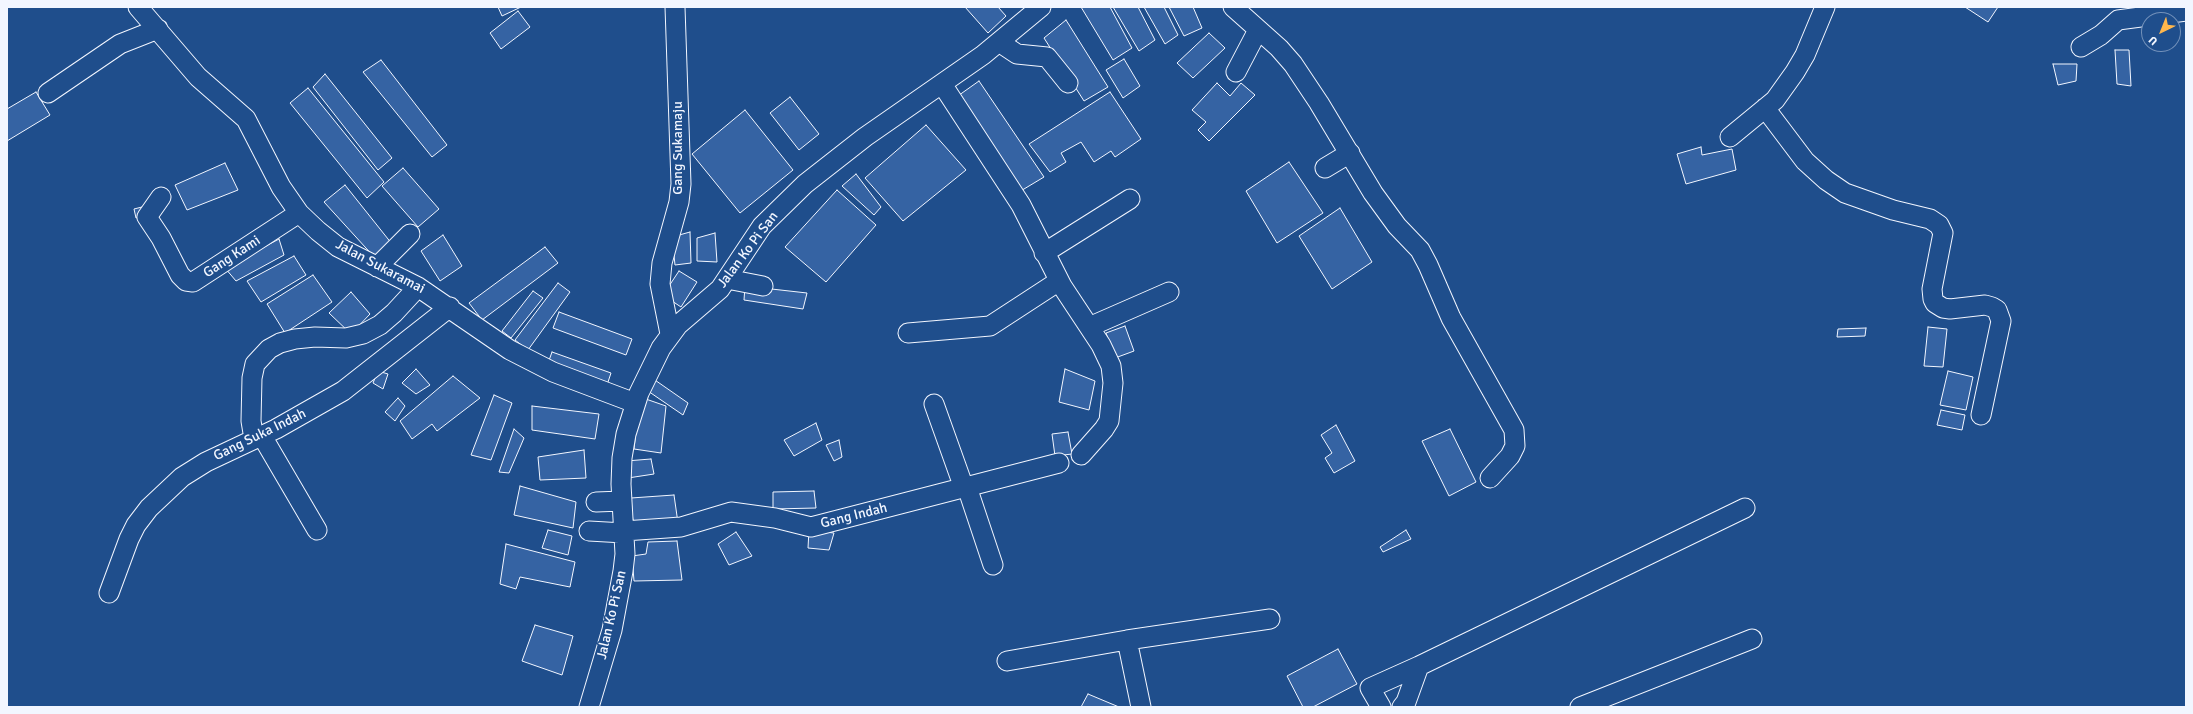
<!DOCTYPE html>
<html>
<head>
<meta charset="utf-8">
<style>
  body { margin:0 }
  #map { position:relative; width:2193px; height:714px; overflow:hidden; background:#1f4e8c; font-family:Signika,sans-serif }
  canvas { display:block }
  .frame { position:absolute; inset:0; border:8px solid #f2f6ff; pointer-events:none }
  .north { position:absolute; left:2141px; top:12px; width:40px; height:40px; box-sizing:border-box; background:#1f4e8c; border:1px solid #7391ba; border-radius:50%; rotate:223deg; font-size:11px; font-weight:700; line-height:16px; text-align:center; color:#f2f6ff }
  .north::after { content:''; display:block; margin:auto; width:14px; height:18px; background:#ffb74d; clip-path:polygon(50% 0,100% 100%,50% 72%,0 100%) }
</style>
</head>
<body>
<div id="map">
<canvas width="2193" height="714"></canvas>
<div class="frame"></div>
<div class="north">U</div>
</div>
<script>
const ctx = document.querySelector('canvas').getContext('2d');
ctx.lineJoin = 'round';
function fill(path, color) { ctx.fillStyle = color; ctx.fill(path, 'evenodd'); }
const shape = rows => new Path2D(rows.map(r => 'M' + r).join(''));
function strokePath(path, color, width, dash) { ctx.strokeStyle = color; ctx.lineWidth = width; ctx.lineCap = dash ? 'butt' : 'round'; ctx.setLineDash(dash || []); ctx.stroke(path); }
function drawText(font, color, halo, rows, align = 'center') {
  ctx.font = font + ' Signika,sans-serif'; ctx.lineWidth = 3; ctx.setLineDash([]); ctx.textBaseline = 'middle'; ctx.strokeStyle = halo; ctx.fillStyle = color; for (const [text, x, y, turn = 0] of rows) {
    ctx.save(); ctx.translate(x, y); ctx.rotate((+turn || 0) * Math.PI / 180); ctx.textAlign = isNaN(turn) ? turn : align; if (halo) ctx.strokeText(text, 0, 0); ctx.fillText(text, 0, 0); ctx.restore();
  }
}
const building = shape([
  [498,7,521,7,502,16,498,7],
  [965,7,998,7,1006,16,988,33,965,7],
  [1081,7,1110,7,1132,48,1113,60,1081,7],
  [1113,7,1138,7,1155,40,1139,51,1113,7],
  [1144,7,1164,7,1178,35,1165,44,1144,7],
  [1169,7,1193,7,1202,28,1184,36,1169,7],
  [1965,7,1998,7,1988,22,1965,7],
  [518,11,530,27,501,49,490,33,518,11],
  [1066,20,1108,87,1084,101,1044,38,1066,20],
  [1209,33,1225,48,1193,78,1177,63,1209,33],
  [2115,50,2129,50,2131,86,2117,84,2115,50],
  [1124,59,1140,86,1123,98,1106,70,1124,59],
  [381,60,447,145,432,157,363,72,381,60],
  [2053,64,2077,64,2076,81,2058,85,2053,64],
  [325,74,392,158,378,170,313,87,325,74],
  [979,81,1044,177,1019,192,955,98,979,81],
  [1217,83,1230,96,1241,83,1255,95,1209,141,1198,130,1206,122,1192,110,1217,83],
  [308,88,384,182,367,198,290,103,308,88],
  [36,92,50,115,7,141,7,109,36,92],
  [1110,92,1141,139,1115,157,1111,151,1094,162,1081,142,1061,153,1066,162,1050,172,1029,144,1110,92],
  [790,97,819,134,799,150,770,113,790,97],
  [745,110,793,170,740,213,692,154,745,110],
  [926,125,966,170,903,221,865,178,926,125],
  [1701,147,1702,155,1732,149,1736,170,1686,184,1677,154,1701,147],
  [1289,162,1323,213,1277,243,1246,191,1289,162],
  [225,163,238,190,187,210,175,185,225,163],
  [403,168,439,209,418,227,382,186,403,168],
  [856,174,881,207,874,215,842,186,856,174],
  [345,185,392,244,376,259,324,202,345,185],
  [837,190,876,225,826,282,785,247,837,190],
  [146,206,148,214,136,218,134,209,146,206],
  [1340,208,1372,262,1332,289,1299,236,1340,208],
  [690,232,691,263,675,265,672,237,690,232],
  [715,233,717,262,697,261,697,238,715,233],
  [443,235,462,266,440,281,421,251,443,235],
  [279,239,284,255,236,281,225,268,279,239],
  [545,247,558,263,482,320,469,303,545,247],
  [294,256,306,275,261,302,247,281,294,256],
  [679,271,697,282,681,307,663,295,679,271],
  [313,275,332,302,285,333,267,304,313,275],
  [558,283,570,292,528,350,515,340,558,283],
  [745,286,807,293,803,309,744,300,745,286],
  [533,291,543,298,511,338,502,331,533,291],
  [351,292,370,314,351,334,329,313,351,292],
  [559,312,632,339,626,355,553,328,559,312],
  [1125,326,1134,351,1115,358,1106,333,1125,326],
  [1928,327,1947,329,1943,367,1924,366,1928,327],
  [1866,328,1865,336,1837,337,1838,329,1866,328],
  [552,352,611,373,606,388,547,366,552,352],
  [416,369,430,385,416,394,402,383,416,369],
  [1065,369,1095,381,1089,410,1059,402,1065,369],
  [378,371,388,374,383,389,373,383,378,371],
  [1948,371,1973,377,1966,410,1940,405,1948,371],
  [453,376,480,398,437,431,432,424,412,439,400,421,453,376],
  [652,378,688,403,683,415,645,389,652,378],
  [494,395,512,403,491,460,471,455,494,395],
  [640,397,666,406,661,453,634,449,640,397],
  [398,398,405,406,395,421,385,412,398,398],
  [532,406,599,414,595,439,532,430,532,406],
  [1941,410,1965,415,1962,430,1937,425,1941,410],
  [816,423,822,440,794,456,784,440,816,423],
  [1336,425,1355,461,1334,473,1325,458,1332,453,1321,435,1336,425],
  [514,429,524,438,509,473,499,472,514,429],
  [1450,429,1476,482,1449,496,1422,441,1450,429],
  [1068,432,1072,454,1055,456,1052,434,1068,432],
  [839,440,842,457,834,461,826,445,839,440],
  [584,450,586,478,540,480,538,457,584,450],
  [651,459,654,474,628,478,626,461,651,459],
  [520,486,576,502,573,528,514,515,520,486],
  [814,491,816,508,773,509,773,492,814,491],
  [674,495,678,523,633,523,631,498,674,495],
  [548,530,572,536,568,555,542,548,548,530],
  [809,530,834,533,829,550,808,548,809,530],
  [1406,530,1411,539,1383,552,1380,547,1406,530],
  [736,532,752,556,729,565,718,544,736,532],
  [677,541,682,580,634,581,632,556,646,554,648,542,677,541],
  [506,544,575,562,570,587,520,577,516,589,500,584,506,544],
  [535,625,573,636,562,675,522,661,535,625],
  [1338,649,1357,684,1313,707,1303,707,1287,676,1338,649],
  [1088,694,1119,707,1081,707,1088,694]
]);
fill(building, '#3563a3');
strokePath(building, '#f2f6ff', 1);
const minor = shape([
  [138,7,198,77,246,119,281,187,299,213,318,231,338,247,418,287,510,350,553,372,635,403],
  [1233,7,1279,48,1293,64,1319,103,1373,193,1397,226,1420,250,1428,265,1451,318,1514,430,1515,446,1510,456,1490,478],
  [999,42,1017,54,1047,57,1068,83],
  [2081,47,2101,35,2118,20,2186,11],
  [1236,72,1258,30],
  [942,84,1021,205,1062,286,1101,345,1111,366,1113,383,1109,421,1104,429,1081,455],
  [48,93,120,44,158,29],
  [1765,108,1805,161,1826,180,1845,193,1893,210,1930,219,1939,225,1943,233,1932,289,1933,299,1935,303,1943,308,1950,309,1985,305,1992,307,1997,310,2001,321,1981,415],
  [1730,137,1775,100,1795,72,1805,55,1825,7],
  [1325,168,1350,153],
  [161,197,147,217,161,238,180,275,186,281,193,282,299,213],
  [1044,253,1130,199],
  [377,267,410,234],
  [727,279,763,286],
  [1089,327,1169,292],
  [908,333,990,326,1059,281],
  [670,334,660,284,662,263,679,202,681,184,675,7],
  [934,404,964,488],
  [262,436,317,530],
  [254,439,251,421,252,378,255,364,269,349,280,343,295,339,315,337,346,338,363,334,380,325,394,313,418,287],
  [967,487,993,565],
  [596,502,622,501],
  [589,531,624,533],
  [624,531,681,527,731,512,775,518,811,527,1059,463],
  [109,593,129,539,136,525,149,508,182,477,206,462,276,429,343,391,450,307],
  [1127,640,1141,707],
  [1007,661,1127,640,1270,619],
  [589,707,612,630,623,571,625,554,621,484,622,458,626,434,639,393,661,348,678,325,720,289,762,226,805,184,865,137,983,55,1041,7],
  [1381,707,1370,688,1419,666,1745,508],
  [1402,707,1406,702,1419,666],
  [1580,707,1752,639]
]);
strokePath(minor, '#f2f6ff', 21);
strokePath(minor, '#1f4e8c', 19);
drawText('14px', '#f2f6ff', '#1f4e8c', [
  ["Gang Sukamaju",678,148,-90],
  ["Jalan Ko Pi San",748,250,-53],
  ["Gang Kami",232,257,-33],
  ["Jalan Sukaramai",380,267,28],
  ["Gang Suka Indah",260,435,-26],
  ["Gang Indah",854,516,-14],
  ["Jalan Ko Pi San",612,615,-77]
]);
</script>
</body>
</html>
